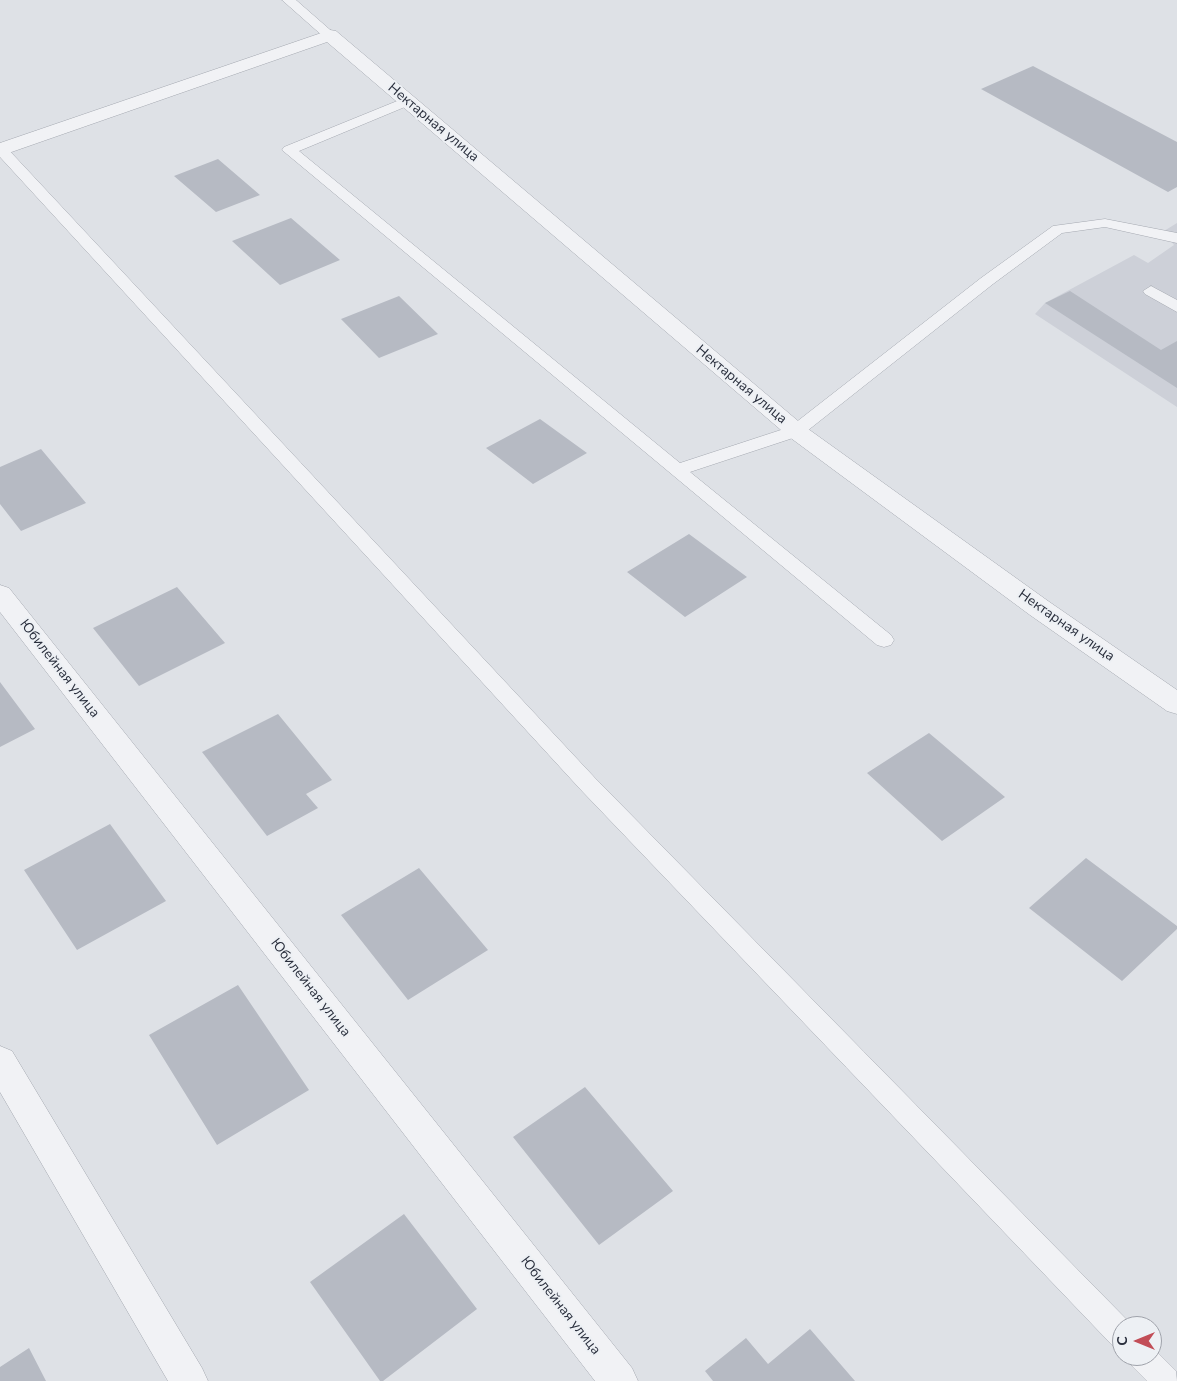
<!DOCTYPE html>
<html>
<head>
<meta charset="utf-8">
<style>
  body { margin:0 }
  #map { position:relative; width:1177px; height:1381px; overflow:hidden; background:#dee1e6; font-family:"Nunito Sans",sans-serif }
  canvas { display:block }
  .north { position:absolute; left:1112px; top:1316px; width:50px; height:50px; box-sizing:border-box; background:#edf0f4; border:1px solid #9fa2aa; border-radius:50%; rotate:270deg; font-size:14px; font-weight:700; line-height:20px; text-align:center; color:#292e3c }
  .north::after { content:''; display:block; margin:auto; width:18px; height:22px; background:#c24d57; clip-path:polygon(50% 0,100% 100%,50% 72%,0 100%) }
</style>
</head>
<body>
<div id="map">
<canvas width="1177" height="1381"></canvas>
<div class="north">С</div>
</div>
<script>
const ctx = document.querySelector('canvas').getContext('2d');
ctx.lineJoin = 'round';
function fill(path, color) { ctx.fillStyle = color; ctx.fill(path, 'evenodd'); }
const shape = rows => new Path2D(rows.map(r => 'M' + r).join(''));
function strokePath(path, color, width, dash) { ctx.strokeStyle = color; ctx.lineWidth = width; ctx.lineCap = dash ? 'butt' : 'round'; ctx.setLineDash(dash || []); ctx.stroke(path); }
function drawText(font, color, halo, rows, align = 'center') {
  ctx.font = font + ' "Nunito Sans",sans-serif'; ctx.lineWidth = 4; ctx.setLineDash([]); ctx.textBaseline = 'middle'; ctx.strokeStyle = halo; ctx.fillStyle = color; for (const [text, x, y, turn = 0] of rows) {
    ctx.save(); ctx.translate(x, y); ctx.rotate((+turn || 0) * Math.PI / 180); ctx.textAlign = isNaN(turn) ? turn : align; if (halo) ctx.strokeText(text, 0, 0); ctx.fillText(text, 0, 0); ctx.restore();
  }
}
fill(shape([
  [1177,223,1177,407,1035,314,1045,303,1134,255,1148,263,1174,245,1164,231]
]), '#cdd0d8');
fill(shape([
  [1033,66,1177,142,1177,187,1168,192,981,89],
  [218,159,260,195,216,212,174,176],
  [291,218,340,260,280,285,232,241],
  [1070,291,1161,350,1177,341,1177,388,1045,303],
  [399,296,438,334,379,358,341,319],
  [540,419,587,453,533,484,486,448],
  [41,449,86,503,21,531,0,504,0,467],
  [689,534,747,577,685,617,627,572],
  [177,587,225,643,139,686,93,628],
  [0,682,35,729,0,747],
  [278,714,332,780,306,794,318,808,267,836,202,752],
  [929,733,1005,797,942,841,867,773],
  [110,824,166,901,77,950,24,870],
  [1086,858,1177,926,1177,929,1122,981,1029,908],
  [419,868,488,950,408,1000,341,915],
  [238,985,309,1090,217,1145,149,1035],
  [585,1087,673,1191,599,1245,513,1137],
  [404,1214,477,1309,383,1381,380,1381,310,1282],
  [810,1329,855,1381,713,1381,705,1371,746,1338,768,1364],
  [29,1348,46,1381,0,1381,0,1367]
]), '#b6bac3');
const lane = shape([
  [282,0,296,0,336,35,330,39,325,38,282,0],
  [407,97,414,101,412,104,299,151,680,463,790,427,981,278,1053,226,1105,219,1177,233,1177,243,1105,227,1062,233,993,284,802,435,690,472,891,635,894,640,891,645,884,647,877,645,282,150,284,147,407,97],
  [0,146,6,147,595,778,1132,1325,1122,1326,1122,1348,1112,1345,581,790,0,157,0,146],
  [1151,286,1177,300,1177,312,1145,294,1143,291,1151,286],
  [1152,1347,1176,1371,1177,1381,1147,1381,1132,1366,1128,1356,1152,1356,1152,1347]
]);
const street = shape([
  [330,30,336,31,804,426,1048,601,1177,690,1177,714,1167,711,1030,615,788,436,327,42,0,156,0,143,330,30],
  [0,585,9,588,632,1368,638,1381,595,1381,0,612,0,585],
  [0,1046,12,1051,202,1368,208,1381,168,1381,0,1092,0,1046]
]);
strokePath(lane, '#a4a8b0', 1);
strokePath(street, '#a4a8b0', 1);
fill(lane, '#f1f2f5');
fill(street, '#f1f2f5');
drawText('14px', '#292e3c', '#edf0f4', [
  ["Нектарная улица",433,123,40],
  ["Нектарная улица",741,385,40],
  ["Нектарная улица",1066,626,35],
  ["Юбилейная улица",59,669,52],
  ["Юбилейная улица",310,988,52],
  ["Юбилейная улица",560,1306,52]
]);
</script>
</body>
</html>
